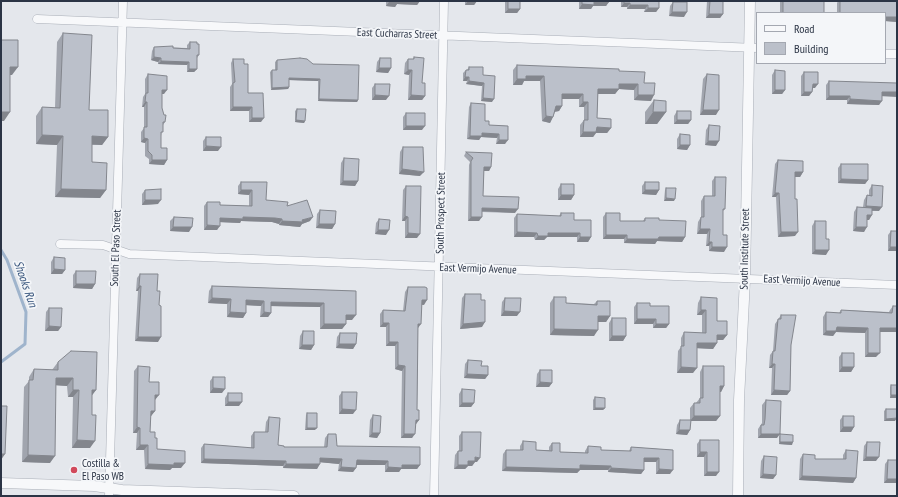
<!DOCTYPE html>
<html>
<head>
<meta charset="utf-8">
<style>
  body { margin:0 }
  #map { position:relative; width:898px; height:497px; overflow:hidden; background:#e4e7ec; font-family:"PT Sans Narrow",sans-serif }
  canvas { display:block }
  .frame { position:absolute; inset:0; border:2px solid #2b3445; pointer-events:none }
  .legend { position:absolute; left:756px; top:12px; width:130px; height:52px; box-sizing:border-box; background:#f4f6f9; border:1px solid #a4a8b1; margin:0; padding:5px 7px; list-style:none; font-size:12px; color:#2b3445 }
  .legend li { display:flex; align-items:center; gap:8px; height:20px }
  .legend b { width:20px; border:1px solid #a4a8b1 }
</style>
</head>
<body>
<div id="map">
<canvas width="898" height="497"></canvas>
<div class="frame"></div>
<ul class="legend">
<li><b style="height:5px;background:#f7f8fa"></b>Road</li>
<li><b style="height:11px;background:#bbc0ca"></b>Building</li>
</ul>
</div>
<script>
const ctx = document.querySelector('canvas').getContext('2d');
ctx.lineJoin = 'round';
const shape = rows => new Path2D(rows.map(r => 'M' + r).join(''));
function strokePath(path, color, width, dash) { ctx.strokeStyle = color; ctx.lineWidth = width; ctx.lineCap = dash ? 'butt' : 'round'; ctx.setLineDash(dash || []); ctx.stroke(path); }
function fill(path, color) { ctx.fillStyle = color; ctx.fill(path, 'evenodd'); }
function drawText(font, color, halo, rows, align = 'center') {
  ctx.font = font + ' "PT Sans Narrow",sans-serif'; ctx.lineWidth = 3.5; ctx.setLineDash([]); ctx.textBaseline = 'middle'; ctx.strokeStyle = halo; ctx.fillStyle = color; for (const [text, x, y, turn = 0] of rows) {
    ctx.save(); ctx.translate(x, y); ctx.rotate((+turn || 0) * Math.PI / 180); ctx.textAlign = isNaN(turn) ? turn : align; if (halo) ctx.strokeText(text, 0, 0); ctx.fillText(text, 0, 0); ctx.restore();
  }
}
strokePath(shape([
  [1,250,7,260,26,312,25,344,1,362]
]), '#9fb4cc', 3);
const minor = shape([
  [37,19,757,48],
  [885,54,897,54],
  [60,244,103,245,129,254,897,285],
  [109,496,123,1],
  [434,496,444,1]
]);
const tertiary = shape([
  [1,483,94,486,122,490,294,496],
  [738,496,739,400,745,279,750,1]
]);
strokePath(minor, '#a9aeb7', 9);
strokePath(tertiary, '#a9aeb7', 11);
strokePath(minor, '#f7f8fa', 8);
strokePath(tertiary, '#f7f8fa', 10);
fill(shape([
  [386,1,420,1,417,5,397,4,395,7,386,6],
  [465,1,477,1,474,5,465,5],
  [505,1,520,1,520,9,517,13,505,13],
  [579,1,609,1,606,6,593,6,591,9,579,9],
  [621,1,659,1,659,8,656,12,644,12,645,9,627,9,627,7,621,7],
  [707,1,723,1,723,14,720,18,706,18],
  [780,1,824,1,824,13,780,13],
  [838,1,897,1,897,22,885,21,885,13,837,13,837,3],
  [673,2,684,17,669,16,670,6],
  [63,33,89,110,108,137,102,145,92,145,92,162,106,190,100,198,55,197,57,145,36,144,36,116,42,107,55,108,57,42],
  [190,42,199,55,197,58,197,69,194,72,187,72,187,65,158,64,158,62,151,60,152,51,154,47,187,48,187,45],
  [414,57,422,83,425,96,422,100,408,100,409,75,404,74,405,63,408,59,413,59],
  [380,58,391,68,388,73,376,72,377,62],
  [233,59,244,64,248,93,261,122,249,122,249,111,230,111,230,87,232,84,231,63],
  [277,60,313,64,358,100,357,102,318,101,318,81,289,80,289,87,288,89,271,90,270,72,272,70,275,70,275,62],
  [517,65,619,71,644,83,651,101,634,100,634,90,619,89,615,94,598,94,597,118,611,128,607,133,596,133,593,137,580,137,580,125,584,120,584,107,579,107,579,99,562,99,562,106,559,111,555,112,550,123,542,121,540,81,524,81,522,85,513,85,513,70],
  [469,67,483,75,492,102,481,101,482,86,466,84,467,81,463,81,463,73,466,70,467,70],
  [775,70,785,90,782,94,772,94,772,75],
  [804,72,815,88,813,88,812,92,809,96,801,96,801,76],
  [148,74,164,94,162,94,162,108,165,122,163,125,161,136,161,148,167,160,164,165,149,164,149,159,145,156,145,143,141,142,141,132,144,128,144,107,142,107,143,97,145,94,145,79],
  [707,74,716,115,700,115,703,79],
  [829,81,882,96,879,105,847,104,847,100,826,100,826,85],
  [375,84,386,100,372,100,372,88],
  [654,100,666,112,657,124,645,124,645,112],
  [471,103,485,121,489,125,508,126,505,144,496,144,497,138,481,137,479,140,467,139,469,107],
  [297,109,305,121,304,123,295,122,295,111],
  [677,111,691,120,688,124,674,124,674,116],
  [406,113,422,130,403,130,403,117],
  [709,125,716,146,705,145,706,130],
  [680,134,690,145,687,150,677,149,677,139],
  [206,137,218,151,203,151,203,141],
  [403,147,420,176,399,174,400,152],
  [466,152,491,167,489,171,484,171,483,196,515,213,482,212,479,221,468,221,469,165,470,162,464,156],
  [344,158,358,181,355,186,340,185,341,163],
  [778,160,803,172,800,177,795,177,795,236,778,237,776,197,772,197,775,164],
  [841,164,868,180,865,184,838,183,838,168],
  [715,177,725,209,723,211,723,235,724,252,709,251,709,246,706,246,707,234,697,234,698,222,701,217,701,201,704,196,712,196,712,181],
  [241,182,266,200,287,206,310,221,302,224,300,227,279,225,279,224,272,222,241,221,240,223,220,222,217,230,204,230,204,206,207,202,220,205,249,206,249,195,238,194,238,186],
  [645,182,659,190,656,195,642,194,642,186],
  [561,184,574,195,571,200,558,200,558,189],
  [872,185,879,211,872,211,869,220,867,220,864,232,853,231,854,212,857,207,863,207,864,200,867,195,869,195,869,190],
  [406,186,417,238,405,238,405,221,402,221,403,190],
  [666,188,674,201,664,201,665,190],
  [145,190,158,204,142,205,142,194],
  [320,210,335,224,332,229,316,228,317,214],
  [561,213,574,220,591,237,588,242,577,242,577,237,547,237,544,240,535,240,534,237,514,237,514,218,517,214,559,216],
  [606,213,620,221,643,221,645,218,659,220,685,237,682,242,657,241,655,244,624,243,624,239,603,239,603,217],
  [174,217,189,232,170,231,170,221],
  [379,219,386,235,375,234,376,223],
  [815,221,826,239,826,255,812,254,812,226],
  [891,231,897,251,888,251,888,235],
  [54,257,65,270,62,274,51,274,51,262],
  [76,271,95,284,92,289,73,288,73,275],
  [140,274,157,291,158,342,135,341,138,291,136,291,137,278],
  [212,286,356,291,352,320,346,320,346,324,342,329,320,329,320,307,271,306,271,313,268,317,260,317,261,306,246,305,246,313,243,318,227,317,227,304,208,303,209,291],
  [408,287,424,305,422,305,418,328,417,410,419,420,416,424,412,438,401,438,402,371,395,369,395,346,386,346,386,327,380,327,380,314,383,310,403,311,405,292],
  [465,294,481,300,482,327,460,329,462,298],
  [554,297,566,303,594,304,597,301,610,316,606,322,598,322,594,336,550,335,550,303],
  [701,297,717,321,727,335,723,340,717,340,717,343,713,349,697,348,693,373,677,373,678,351,681,347,681,338,684,332,702,333,702,315,697,315,698,303],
  [505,298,517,316,501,316,502,302],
  [637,303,650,306,669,324,666,328,653,328,653,324,634,324,634,307],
  [893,306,897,306,897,332,880,332,876,357,865,357,865,333,836,332,833,336,823,335,823,317,826,312,839,313,841,310,889,312,890,310],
  [49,308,61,327,58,331,45,331,46,312],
  [781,315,791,345,790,391,787,395,771,395,772,368,769,368,770,355,773,351,775,324],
  [612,318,626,336,623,341,609,341,609,323],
  [303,331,314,345,311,350,299,349,300,336],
  [340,333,356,344,353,349,336,348,337,337],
  [842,353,854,367,851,372,839,372,839,357],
  [468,360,488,375,485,379,464,378,465,364],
  [58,362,96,390,92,395,90,448,72,448,73,397,68,397,67,386,56,385,50,463,22,462,24,387,29,381,29,377,34,369,52,370],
  [138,366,149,382,155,400,155,411,151,416,150,432,155,438,157,449,181,468,172,468,170,470,145,469,144,450,136,450,137,433,133,433,134,371],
  [703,366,724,386,721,392,720,392,720,416,716,421,691,421,690,430,687,435,676,434,677,425,680,420,690,420,690,408,694,403,696,403,700,398,700,372],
  [540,370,552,383,549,387,536,387,537,374],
  [213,377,222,393,210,393,210,381],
  [891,385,897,398,890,398,890,387],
  [462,389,474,403,471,407,459,407,459,394],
  [342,392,353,414,339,414,339,396],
  [228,393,239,406,225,406,225,398],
  [595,397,605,408,603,410,593,410,593,400],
  [766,400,777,438,758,438,758,429,762,423,762,405],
  [886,409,895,421,884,421,884,411],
  [307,413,315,430,305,430,306,415],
  [373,415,380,433,377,438,369,437,370,420],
  [843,416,854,427,851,432,840,432,840,420],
  [269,417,278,445,284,447,324,447,325,438,328,434,337,446,420,465,417,469,401,469,399,472,385,472,385,465,356,465,356,468,353,472,338,471,339,464,320,462,317,469,283,468,283,466,201,463,201,448,204,444,251,448,251,436,254,432,265,432,266,422],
  [462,432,477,462,475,462,472,466,468,466,465,469,454,469,455,455,458,451,459,451,459,436],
  [780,434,792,445,779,444,779,437],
  [700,440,719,440,716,476,704,476,704,457,697,457,697,444],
  [523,441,536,450,549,450,549,447,552,443,560,452,585,453,585,451,588,446,601,450,629,451,631,447,673,450,670,474,656,474,656,462,644,462,644,470,641,474,608,472,608,470,580,470,577,473,502,471,503,454,506,450,520,450,520,446],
  [867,442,876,461,863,461,864,446],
  [846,450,856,478,853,483,799,480,800,459,803,454,815,459,843,459,843,455],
  [764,456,776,475,773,479,760,478,761,461],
  [888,460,897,483,884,483,885,464]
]), '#a1a5ae');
fill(shape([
  [397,1,420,1,417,5,397,4,395,7,386,6,389,2],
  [468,1,477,1,474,5,465,5],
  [594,2,609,2,606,6,593,6,591,9,579,9,582,4],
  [624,3,630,3,627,7,621,7],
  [630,5,648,5,645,9,627,9],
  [648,8,659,8,656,12,644,12],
  [508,9,520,9,517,13,505,13],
  [672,12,687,12,684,17,669,16],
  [709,14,723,14,720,18,706,18],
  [885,17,897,17,897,22,885,21],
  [154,57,161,58,158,62,151,60],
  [161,61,189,62,187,65,158,64],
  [10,67,18,67,12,75,5,75],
  [379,68,391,68,388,73,376,72],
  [189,69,197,69,194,72,187,72],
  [408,70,412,70,409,75,404,74],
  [526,76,544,76,540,81,524,81,522,85,513,85,517,79],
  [465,77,469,77,467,81,463,81],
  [289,78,320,79,318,81,288,80],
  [469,81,484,83,482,86,466,84],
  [619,84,638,84,634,90,619,89,615,94,595,94,598,89],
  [813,84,818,84,815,88,810,88],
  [289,87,288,89,271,90,272,88],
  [162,90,167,90,164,94,159,94],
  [775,90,785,90,782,94,772,94],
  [804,92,812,92,809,96,801,96],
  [882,92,897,92,897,97,879,96],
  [562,94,583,94,579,99,559,99],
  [375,95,389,96,386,100,372,100],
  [411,95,425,96,422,100,408,100],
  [638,95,654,95,651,101,634,100],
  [829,96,850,96,847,100,826,100],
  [483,98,494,99,492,102,481,101],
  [319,99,358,100,357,102,318,101],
  [850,99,882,101,879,105,847,104],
  [145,102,147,102,144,107,142,107],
  [583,102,588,102,584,107,579,107],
  [556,106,562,106,559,111,552,112],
  [233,107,252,107,249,111,230,111],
  [703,110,719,110,716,115,700,115],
  [1,112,10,112,4,121,1,121],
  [653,112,666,112,657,124,645,124],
  [546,116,553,117,550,123,542,121],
  [252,118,264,118,261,122,249,122],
  [296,120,305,121,304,123,295,122],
  [677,120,691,120,688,124,674,124],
  [406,126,425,126,422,130,403,130],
  [597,127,611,128,607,133,596,133,593,137,580,137,583,132],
  [482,133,499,134,497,138,481,137,479,140,467,139,470,136],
  [42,135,63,136,57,145,36,144],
  [92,136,108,137,102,145,86,144],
  [144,138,148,139,145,143,141,142],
  [499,140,508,140,505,144,496,144],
  [708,141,719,141,716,146,705,145],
  [680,145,690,145,687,150,677,149],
  [206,146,221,147,218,151,203,151],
  [152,160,167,160,164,165,149,164],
  [484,167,491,167,489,171,481,171],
  [402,169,424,172,420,176,399,174],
  [795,172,803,172,800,177,792,177],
  [841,179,868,180,865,184,838,183],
  [343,181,358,181,355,186,340,185],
  [61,189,106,190,100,198,55,197],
  [241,190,252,190,249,195,238,194],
  [645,190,659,190,656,195,642,194],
  [775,193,779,193,776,197,772,197],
  [561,195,574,195,571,200,558,200],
  [666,198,675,199,674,201,664,201],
  [145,200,161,200,158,204,142,205],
  [866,206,882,207,879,211,863,210],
  [482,208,518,209,515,213,480,211],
  [867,215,872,215,869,220,864,220],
  [405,216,408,217,405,221,402,221],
  [243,217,275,218,282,219,279,224,272,222,241,221,240,223,217,222,220,218],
  [313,217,310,221,302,224,300,227,279,225,282,221,302,220],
  [471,217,482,217,479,221,468,221],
  [319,224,335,224,332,229,316,228],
  [207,225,220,226,217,230,204,230],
  [173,227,192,227,189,232,170,231],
  [856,227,867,227,864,232,853,231],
  [700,229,710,229,707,234,697,234],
  [378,230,389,230,386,235,375,234],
  [517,232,537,233,534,237,514,237],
  [781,232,798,232,795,236,778,237],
  [408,233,420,234,417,238,405,238],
  [548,233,580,233,577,237,547,237,544,240,535,240,538,236],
  [606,235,627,235,624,239,603,239],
  [580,237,591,237,588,242,577,242],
  [659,237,685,237,682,242,657,241,655,244,624,243,627,239],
  [709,242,712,242,709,246,706,246],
  [712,247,727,247,724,252,709,251],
  [890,247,897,247,897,251,888,251],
  [815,250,829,250,826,255,812,254],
  [54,269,65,270,62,274,51,274],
  [76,284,95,284,92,289,73,288],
  [139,286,141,286,138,291,136,291],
  [212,298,231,299,227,304,208,303],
  [246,300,264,301,261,306,243,305],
  [422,300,427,300,424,305,419,304],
  [271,302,324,303,320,307,268,306],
  [701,310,706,310,702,315,697,315],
  [504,311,520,312,517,316,501,316],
  [230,312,246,313,243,318,227,317],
  [264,312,271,313,268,317,260,317],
  [346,315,356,315,352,320,343,320],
  [598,316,610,316,606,322,594,322],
  [637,319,656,319,653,324,634,324],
  [485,322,482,327,460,329,463,324],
  [383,323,389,323,386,327,380,327],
  [324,324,346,324,342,329,320,329],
  [418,324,421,324,418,328],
  [656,324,669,324,666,328,653,328],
  [49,326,61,327,58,331,45,331],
  [837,327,868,328,865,333,836,332,833,336,823,335,826,331],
  [880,328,897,328,897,332,877,332],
  [554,329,598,330,594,336,550,335],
  [717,335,727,335,723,340,713,340],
  [612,336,626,336,623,341,609,341],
  [138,337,161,337,158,342,135,341],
  [389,342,398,342,395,346,386,346],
  [697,343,717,343,713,349,693,348],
  [339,344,356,344,353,349,336,348],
  [302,345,314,345,311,350,299,349],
  [868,353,880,353,876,357,865,357],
  [772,364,775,364,772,368,769,368],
  [398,365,405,366,402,371,395,369],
  [681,367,697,368,693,373,677,373],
  [842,367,854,367,851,372,839,372],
  [467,374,488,375,485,379,464,378],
  [56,378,73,378,67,386,51,385],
  [540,382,552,383,549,387,536,387],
  [720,386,724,386,721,392,716,392],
  [213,388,225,389,222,393,210,393],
  [73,390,79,390,73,397,68,397],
  [92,390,96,390,90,398],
  [774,390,790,391,787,395,771,395],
  [155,395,159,395,155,400,151,400],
  [891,395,897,395,897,398,890,398],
  [228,402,242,402,239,406,225,406],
  [462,403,474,403,471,407,459,407],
  [595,408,605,408,603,410,593,410],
  [342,409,356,410,353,414,339,414],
  [151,411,155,411,151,416,147,416],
  [694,416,720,416,716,421,690,421],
  [897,418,895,421,884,421,886,419],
  [416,420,419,420,416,424,413,424],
  [137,427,140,428,137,433,133,433],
  [843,427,854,427,851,432,840,432],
  [307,428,317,428,315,430,305,430],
  [679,430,690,430,687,435,676,434],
  [372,433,380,433,377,438,369,437],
  [404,434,415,434,412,438,401,438],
  [761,434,780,434,777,438,758,438],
  [77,440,95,441,90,448,72,448],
  [780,442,793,442,792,445,779,444],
  [140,445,148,445,144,450,136,450],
  [700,452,707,452,704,457,697,457],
  [1,454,5,454,1,460],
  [28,455,55,456,50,463,22,462],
  [475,457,480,458,477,462,475,462,472,466,468,466,465,469,454,469,458,465,468,461],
  [866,457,879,457,876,461,863,461],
  [320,458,342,459,339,464,317,462],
  [644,458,659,458,656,462,641,462],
  [204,459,286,461,283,466,201,463],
  [357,460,388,461,385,465,353,465],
  [174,463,185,463,181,468,172,468,170,470,145,469,148,464],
  [286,464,320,464,317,469,283,468],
  [402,465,420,465,417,469,401,469,399,472,385,472,388,467],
  [580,465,611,466,608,470,580,470,577,473,502,471,506,467],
  [341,467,356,468,353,472,338,471],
  [611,468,644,470,641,474,608,472],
  [659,469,673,470,670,474,656,474],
  [707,472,719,472,716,476,704,476],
  [763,474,776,475,773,479,760,478],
  [802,476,856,478,853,483,799,480],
  [887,479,897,479,897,483,884,483]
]), '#83868d');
const building = shape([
  [389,1,398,1,398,2,389,2,389,1],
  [508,1,520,1,520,9,508,9,508,1],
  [582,1,609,1,609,2,594,2,594,5,582,4,582,1],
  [624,1,659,1,659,8,648,8,648,5,630,5,630,3,624,3,624,1],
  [710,1,723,1,723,14,709,14,710,1],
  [783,1,824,1,824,13,783,13,783,1],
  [840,1,897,1,897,17,885,17,885,13,840,13,840,1],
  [673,2,687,2,687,12,672,12,673,2],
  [63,33,92,35,89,110,108,110,108,137,92,136,92,162,107,163,106,190,61,189,63,136,42,135,42,107,60,108,63,33],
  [1,40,18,40,18,67,10,67,10,112,1,112,1,40],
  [190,42,197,42,197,44,199,44,199,55,197,55,197,69,189,69,189,62,161,61,161,58,154,57,154,47,173,46,173,48,190,49,190,42],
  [414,57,424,58,422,83,425,83,425,96,411,95,412,70,408,70,408,59,414,59,414,57],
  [300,58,307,59,313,64,359,65,358,100,319,99,320,79,289,78,289,87,272,88,272,70,277,70,277,60,300,58],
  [380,58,391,58,391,68,379,68,380,58],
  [233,59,244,59,244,64,248,64,248,93,263,93,264,118,252,118,252,107,233,107,233,83,235,82,233,59],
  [517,65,619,69,619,71,645,72,644,83,655,83,654,95,638,95,638,84,619,84,619,89,598,89,597,118,611,119,611,128,597,127,596,132,583,132,584,120,588,120,588,102,583,102,583,94,562,94,562,106,556,106,553,117,546,116,544,76,526,76,526,79,517,79,517,65],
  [469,67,483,67,483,75,495,76,494,99,483,98,484,83,469,81,469,77,465,77,466,70,469,70,469,67],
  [775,70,785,71,785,90,775,90,775,70],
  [804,72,818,72,818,84,813,84,812,92,804,92,804,72],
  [148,74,167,76,167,90,162,90,162,108,164,115,166,115,165,122,163,122,163,132,161,132,161,148,167,148,167,160,152,160,152,155,148,151,148,139,144,138,144,127,147,127,147,102,145,102,146,93,148,93,148,74],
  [707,74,719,75,719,110,703,110,707,74],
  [829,81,897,83,897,92,882,92,882,101,850,99,850,96,829,96,829,81],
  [375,84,390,84,389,96,375,95,375,84],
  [654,100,666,101,666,112,653,112,654,100],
  [471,103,485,104,485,121,489,121,489,125,508,126,508,140,499,140,499,134,482,133,482,136,470,136,471,103],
  [297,109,306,109,305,121,296,120,297,109],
  [677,111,691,111,691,120,677,120,677,111],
  [406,113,425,113,425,126,406,126,406,113],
  [709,125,720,126,719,141,708,141,709,125],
  [680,134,690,135,690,145,680,145,680,134],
  [206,137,221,137,221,147,206,146,206,137],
  [403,147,423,147,424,172,402,169,403,147],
  [466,152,492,153,491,167,484,167,483,196,519,197,518,209,482,208,482,217,471,217,471,161,473,158,466,152],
  [344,158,359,159,358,181,343,181,344,158],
  [778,160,803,161,803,172,795,172,795,199,797,199,798,232,781,232,779,193,775,193,778,160],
  [841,164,868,164,868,180,841,179,841,164],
  [715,177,726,177,725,209,723,209,723,235,727,235,727,247,712,247,712,242,709,242,710,229,700,229,701,217,704,217,704,196,715,196,715,177],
  [241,182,267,182,266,200,288,202,287,206,307,200,313,217,302,220,303,222,282,221,282,219,275,218,243,217,243,219,220,218,220,226,207,225,207,202,220,202,220,205,252,206,252,190,241,190,241,182],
  [645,182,659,182,659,190,645,190,645,182],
  [561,184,574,184,574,195,561,195,561,184],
  [872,185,883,186,882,207,866,206,867,195,872,196,872,185],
  [406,186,421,186,420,234,408,233,408,217,405,216,406,186],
  [666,188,676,188,675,199,666,198,666,188],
  [161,189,161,200,145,200,145,190,161,189],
  [857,207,872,208,872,215,867,215,867,227,856,227,857,207],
  [320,210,336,211,335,224,319,224,320,210],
  [561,213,574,213,574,220,591,220,591,237,580,237,580,233,548,233,548,236,538,236,537,233,517,232,517,214,561,216,561,213],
  [606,213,620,213,620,221,645,221,645,218,659,218,659,220,686,221,685,237,659,237,658,239,627,239,627,235,606,235,606,213],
  [174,217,193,218,192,227,173,227,174,217],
  [379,219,390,220,389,230,378,230,379,219],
  [815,221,826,221,826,239,829,239,829,250,815,250,815,221],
  [891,231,897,231,897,247,890,247,891,231],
  [54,257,65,258,65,270,54,269,54,257],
  [76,271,96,271,95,284,76,284,76,271],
  [140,274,158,274,157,291,160,291,159,305,161,306,161,337,138,337,141,286,139,286,140,274],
  [212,286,356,291,356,315,346,315,346,324,324,324,324,303,271,302,271,313,264,312,264,301,246,300,246,313,230,312,231,299,212,298,212,286],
  [408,287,425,287,427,288,427,300,422,300,421,324,418,324,417,410,419,410,419,420,416,420,415,434,404,434,405,366,398,365,398,342,389,342,389,323,383,323,383,310,405,311,408,287],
  [465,294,481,294,481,300,485,300,485,322,463,324,465,294],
  [554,297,566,297,566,303,597,305,597,301,610,301,610,316,598,316,598,330,554,329,554,297],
  [701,297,717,298,717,321,727,321,727,335,717,335,717,343,697,343,697,368,681,367,681,346,684,346,684,332,706,333,706,310,701,310,701,297],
  [505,298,521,298,520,312,504,311,505,298],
  [637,303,650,303,650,306,669,306,669,324,656,324,656,319,637,319,637,303],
  [893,306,897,306,897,328,880,328,880,353,868,353,868,328,837,327,836,331,826,331,826,312,841,313,841,310,892,313,893,306],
  [49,308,62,308,61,327,49,326,49,308],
  [781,315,796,315,791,345,790,391,774,390,775,364,772,364,773,351,775,351,778,319,781,319,781,315],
  [612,318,626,318,626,336,612,336,612,318],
  [303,331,314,331,314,345,302,345,303,331],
  [340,333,357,333,356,344,339,344,340,333],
  [71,351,97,352,96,390,92,390,92,415,96,415,95,441,77,440,79,390,73,390,73,378,56,378,55,456,28,455,29,380,33,380,34,369,58,370,58,362,71,351],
  [842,353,854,353,854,367,842,367,842,353],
  [468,360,482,361,481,366,488,366,488,375,467,374,468,360],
  [138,366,150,367,149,382,159,382,159,395,155,395,155,411,151,411,150,432,155,432,155,438,157,438,157,449,185,451,185,463,174,463,174,465,148,464,148,445,140,445,140,428,137,427,138,366],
  [703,366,724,366,724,386,720,386,720,416,694,416,694,403,700,403,700,398,703,398,703,366],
  [540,370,552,370,552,383,540,382,540,370],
  [213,377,225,377,225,389,213,388,213,377],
  [891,385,897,385,897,395,891,395,891,385],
  [462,389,475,390,474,403,462,403,462,389],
  [342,392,357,392,356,410,342,409,342,392],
  [228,393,242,393,242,402,228,402,228,393],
  [595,397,605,398,605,408,595,408,595,397],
  [766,400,781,401,780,434,761,434,761,425,764,425,765,419,766,400],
  [1,406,7,406,5,454,1,454,1,406],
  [886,409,897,409,897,418,886,419,886,409],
  [307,413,317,413,317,428,307,428,307,413],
  [373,415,381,416,380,433,372,433,373,415],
  [843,416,854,416,854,427,843,427,843,416],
  [269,417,280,418,278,445,284,446,284,447,327,447,328,434,336,434,337,446,420,447,420,465,402,465,402,468,388,467,388,461,357,460,356,468,341,467,342,459,320,458,320,464,286,464,286,461,204,459,204,444,254,448,254,432,268,432,269,417],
  [680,420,691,420,690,430,679,430,680,420],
  [462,432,481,432,480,458,475,457,475,461,468,461,468,465,458,465,458,451,462,451,462,432],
  [780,434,793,435,793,442,780,442,780,434],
  [700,440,719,440,719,472,707,472,707,452,700,452,700,440],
  [523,441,536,442,536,450,552,451,552,443,560,443,560,452,588,453,588,446,601,447,601,450,631,451,631,447,673,450,673,470,659,469,659,458,644,458,644,470,611,468,611,466,580,465,580,469,506,467,506,450,523,450,523,441],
  [867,442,880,442,879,457,866,457,867,442],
  [846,450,858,451,856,478,802,476,803,454,815,455,815,459,846,459,846,450],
  [764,456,777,457,776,475,763,474,764,456],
  [888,460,897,460,897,479,887,479,888,460]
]);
fill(building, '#bbc0ca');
strokePath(building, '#83868d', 1);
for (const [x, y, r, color] of [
  [74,470,4,"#d1495b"]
]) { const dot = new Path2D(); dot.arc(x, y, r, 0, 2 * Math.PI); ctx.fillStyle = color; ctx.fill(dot); strokePath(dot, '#f4f6f9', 1.5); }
drawText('11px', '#2b3445', '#f4f6f9', [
  ["East Cucharras Street",397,34,2],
  ["South Prospect Street",441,213,-89],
  ["South El Paso Street",116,248,-88],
  ["South Institute Street",745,249,-89],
  ["East Vermijo Avenue",478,269,2],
  ["East Vermijo Avenue",802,281,3]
]);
drawText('11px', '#2b3445', '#f4f6f9', [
  ["Costilla &",82,464],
  ["El Paso WB",82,477]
], 'left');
drawText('italic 12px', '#34527a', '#f4f6f9', [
  ["Shooks Run",25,284,71]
]);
</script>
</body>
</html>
